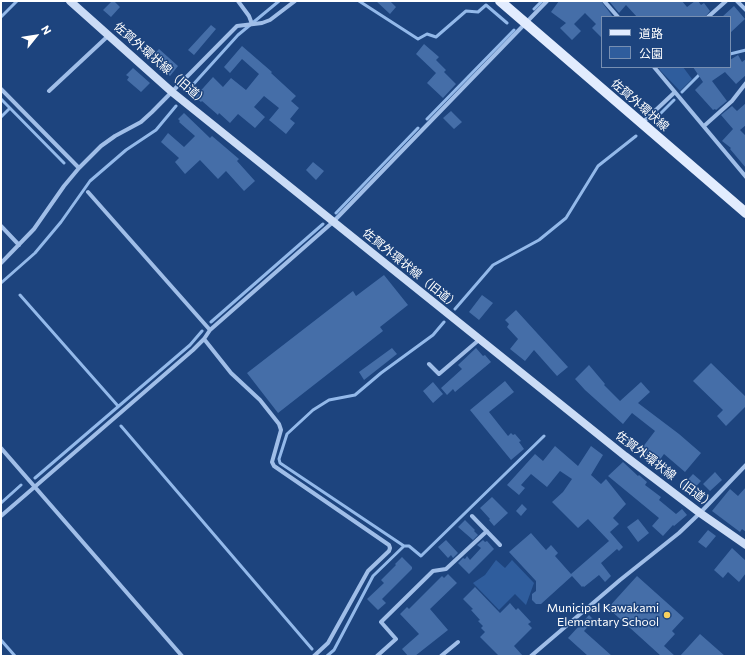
<!DOCTYPE html>
<html>
<head>
<meta charset="utf-8">
<style>
  body { margin:0 }
  #map { position:relative; width:747px; height:657px; overflow:hidden; background:#1d447e; font-family:Commissioner,"Noto Sans JP",sans-serif }
  canvas { display:block }
  .frame { position:absolute; inset:0; border:2px solid #fff; pointer-events:none }
  .legend { position:absolute; left:601px; top:16px; width:130px; height:52px; box-sizing:border-box; background:#1d447e; border:1px solid #778fb2; margin:0; padding:5px 7px; list-style:none; font-size:12px; color:#fff }
  .legend li { display:flex; align-items:center; gap:8px; height:20px }
  .legend b { width:20px; border:1px solid #778fb2 }
  .north { position:absolute; left:16px; top:16px; width:40px; height:40px; -webkit-text-stroke:3px #1d447e; paint-order:stroke; rotate:60deg; font-size:11px; font-weight:700; line-height:16px; text-align:center; color:#fff }
  .north::after { content:''; display:block; margin:auto; width:14px; height:18px; background:#fff; clip-path:polygon(50% 0,100% 100%,50% 72%,0 100%) }
</style>
</head>
<body>
<div id="map">
<canvas width="747" height="657"></canvas>
<div class="frame"></div>
<ul class="legend">
<li><b style="height:5px;background:#e2ecfe"></b>道路</li>
<li><b style="height:11px;background:#2f5d9d"></b>公園</li>
</ul>
<div class="north">N</div>
</div>
<script>
const ctx = document.querySelector('canvas').getContext('2d');
ctx.lineJoin = 'round';
function fill(path, color) { ctx.fillStyle = color; ctx.fill(path, 'evenodd'); }
const shape = rows => new Path2D(rows.map(r => 'M' + r).join(''));
function strokePath(path, color, width, dash) { ctx.strokeStyle = color; ctx.lineWidth = width; ctx.lineCap = dash ? 'butt' : 'round'; ctx.setLineDash(dash || []); ctx.stroke(path); }
function drawText(font, color, halo, rows, align = 'center') {
  ctx.font = font + ' Commissioner,"Noto Sans JP",sans-serif'; ctx.lineWidth = 3; ctx.setLineDash([]); ctx.textBaseline = 'middle'; ctx.strokeStyle = halo; ctx.fillStyle = color; for (const [text, x, y, turn = 0] of rows) {
    ctx.save(); ctx.translate(x, y); ctx.rotate((+turn || 0) * Math.PI / 180); ctx.textAlign = isNaN(turn) ? turn : align; if (halo) ctx.strokeText(text, 0, 0); ctx.fillText(text, 0, 0); ctx.restore();
  }
}
fill(shape([
  [661,67,683,67,692,79,680,91,659,69],
  [496,560,505,568,512,560,534,583,526,605,515,594,499,610,473,583,485,575]
]), '#2f5d9d');
strokePath(shape([
  [359,1,418,39,427,34,436,37,466,11,478,12,486,5,507,23],
  [534,9,542,1],
  [1,17,17,1],
  [730,54,746,50],
  [190,88,238,35,279,1],
  [682,92,700,74],
  [1,99,64,163],
  [658,116,674,100],
  [1,117,10,108],
  [427,119,514,30],
  [336,213,418,128],
  [1,283,35,253,61,222,90,181,126,150,156,130,176,106],
  [20,295,118,406],
  [455,309,493,265,539,240,566,218,598,166,636,136],
  [211,322,323,224],
  [121,426,312,649],
  [35,478,190,345,202,331],
  [1,503,21,485],
  [404,546,409,546,421,556,544,436],
  [1,640,15,656],
  [327,656,334,650,373,576,404,546,280,463,279,459,287,434,313,410,329,400,355,395,381,373,433,335,444,322]
]), '#93b9ea', 3);
fill(shape([
  [112,1,114,1,120,7,111,17,103,10],
  [376,1,390,1,396,7,390,14],
  [559,1,601,1,613,17,602,17,602,38,592,28,596,24,585,13,574,24,581,31,572,40,560,28,566,23,551,12],
  [609,1,682,1,687,7,695,1,698,1,701,5,704,3,710,11,705,17,637,17,626,5,619,13],
  [734,6,745,19,730,33,730,17,722,17],
  [211,25,216,29,194,55,188,50],
  [424,44,439,57,436,60,446,70,444,72,456,84,443,98,427,83,436,73,416,54],
  [242,46,272,72,271,73,296,96,291,101,299,108,290,119,295,123,286,134,269,120,279,108,264,96,254,107,265,117,255,128,238,114,230,123,219,113,218,115,202,101,201,102,195,97,213,77,223,87,231,78,246,90,259,74,242,59,230,73,224,67],
  [159,49,178,66,170,76,150,59],
  [738,55,742,62,746,59,746,75,736,84,725,72,712,81,727,101,716,110,715,109,713,110,695,90,703,82,693,67,730,67,730,60],
  [133,68,150,83,141,92,127,80,129,77,126,75],
  [746,103,746,125,740,130,746,136,746,168,730,149,731,148,722,141,733,129,721,115,732,106,737,111],
  [451,111,462,122,454,129,443,118],
  [184,113,210,138,212,136,239,159,237,161,255,181,244,191,226,171,218,179,200,160,185,174,175,162,179,158,161,142,168,133,184,147,195,136,179,122,180,121,178,119],
  [313,162,324,171,316,180,306,170],
  [384,275,408,305,380,327,383,331,278,413,247,373,353,291,356,296],
  [482,295,493,303,479,320,469,312],
  [516,310,568,367,557,376,534,350,525,361,510,349,518,339,507,327,509,324,505,320],
  [392,348,397,354,364,380,359,372],
  [476,348,483,356,485,355,491,362,455,392,453,389,447,395,441,388,462,369,458,365],
  [711,363,746,397,746,406,726,426,717,416,723,410,693,381],
  [589,365,605,384,604,385,620,401,641,382,650,392,638,403,679,434,701,453,685,472,664,454,656,465,639,452,655,431,632,413,623,424,585,390,575,379],
  [505,381,514,392,489,412,508,436,511,433,513,435,515,434,521,441,519,442,524,449,511,460,470,410],
  [433,382,443,394,433,403,423,391],
  [555,446,578,466,591,446,603,455,591,475,601,484,606,479,626,504,613,518,619,524,610,532,623,547,619,551,617,549,601,563,611,576,605,582,599,575,584,587,583,586,582,587,572,576,541,604,536,604,532,600,532,594,536,591,536,581,509,552,531,533,546,550,551,545,558,553,555,556,571,574,609,541,588,519,578,528,552,502,563,492,572,479,560,471,547,487,531,474,521,485,525,488,519,495,507,485,535,454,543,461],
  [623,462,638,476,639,475,647,482,645,485,661,497,659,500,676,514,682,509,687,515,674,526,673,525,663,536,652,526,659,518,608,476],
  [715,472,722,480,710,491,703,484],
  [693,474,701,481,689,494,681,487],
  [746,487,746,532,742,529,740,532,712,511,730,489,738,496],
  [492,497,508,513,494,526,489,520,490,519,480,508],
  [522,504,527,509,521,516,516,511],
  [638,519,649,533,638,542,627,527],
  [465,520,475,530,474,531,478,535,473,540,458,527],
  [708,530,716,536,706,548,698,542],
  [446,540,458,553,453,558,451,555,448,558,438,547],
  [483,540,485,542,487,541,494,549,469,574,458,563,463,558,465,559,467,556,470,560,481,548,477,545],
  [732,548,746,561,746,573,739,582,728,572,723,578,714,570],
  [402,557,412,567,412,569,382,599,386,603,378,610,367,599,384,583,381,580,396,565,395,564],
  [448,574,457,583,430,609,448,630,415,656,408,656,402,649,419,634,400,614,407,607,409,609,442,576,444,578],
  [637,576,684,618,672,631,675,634,664,646,675,656,661,656,608,608],
  [475,587,500,613,510,603,516,610,518,608,531,622,528,624,532,628,514,646,523,656,499,656,480,637,485,632,481,628,483,626,478,621,480,620,471,610,473,609,463,599],
  [589,615,594,620,584,631,612,656,588,656,568,638],
  [700,634,725,656,680,656]
]), '#456ea8');
strokePath(shape([
  [238,1,249,16,252,24],
  [604,1,618,17],
  [737,1,746,10],
  [708,17,726,1],
  [654,67,746,177],
  [1,89,79,168],
  [49,91,108,36],
  [642,123,675,92],
  [704,126,732,101,746,83],
  [88,192,210,330],
  [1,226,19,245],
  [1,263,34,229,64,186,79,168,101,146,115,136,141,122,152,112,237,26,262,23,270,20,295,1],
  [204,339,231,373,260,400,279,424,281,430,272,462,274,466,389,545,390,548,389,551,368,571,328,643,314,656],
  [429,364,439,374,480,339],
  [1,448,182,656],
  [1,516,193,350,204,339,210,330,333,222,547,1],
  [472,516,500,545],
  [377,656,396,639,381,622,433,571,446,569,487,531],
  [441,656,458,642],
  [531,656,620,580,679,533,700,513,746,465]
]), '#a0bee8', 4);
strokePath(shape([
  [70,1,172,92,625,456,700,513,746,545]
]), '#cbdcf6', 8);
strokePath(shape([
  [500,1,746,213]
]), '#e2ecfe', 10);
for (const [x, y, r, color] of [
  [667,615,4,"#f8d05e"]
]) { const dot = new Path2D(); dot.arc(x, y, r, 0, 2 * Math.PI); ctx.fillStyle = color; ctx.fill(dot); strokePath(dot, '#1d447e', 1.5); }
drawText('12px', '#fff', '#1d447e', [
  ["佐賀外環状線（旧道）",161,64,41],
  ["佐賀外環状線",640,105,41],
  ["佐賀外環状線（旧道）",411,269,39],
  ["佐賀外環状線（旧道）",665,470,37]
]);
drawText('12px', '#fff', '#1d447e', [
  ["Municipal Kawakami",659,608],
  ["Elementary School",659,622]
], 'right');
</script>
</body>
</html>
